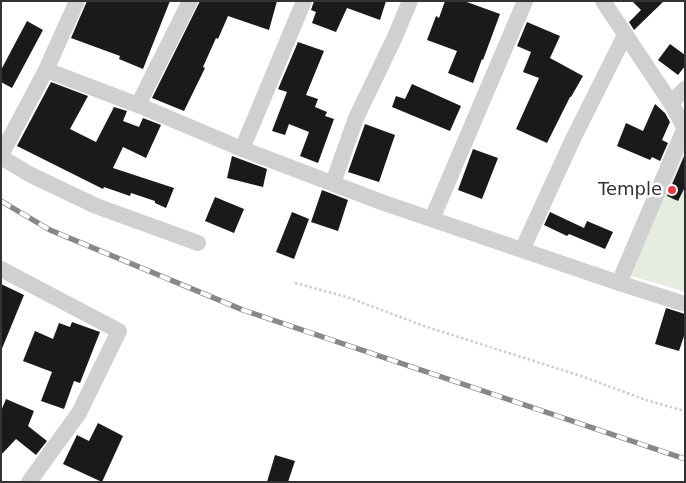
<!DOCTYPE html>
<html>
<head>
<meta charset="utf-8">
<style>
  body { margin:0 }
  #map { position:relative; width:686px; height:483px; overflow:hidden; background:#fff; font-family:"DejaVu Sans",sans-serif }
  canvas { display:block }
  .frame { position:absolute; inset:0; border:2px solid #333; pointer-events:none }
</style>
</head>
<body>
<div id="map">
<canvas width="686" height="483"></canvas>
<div class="frame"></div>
</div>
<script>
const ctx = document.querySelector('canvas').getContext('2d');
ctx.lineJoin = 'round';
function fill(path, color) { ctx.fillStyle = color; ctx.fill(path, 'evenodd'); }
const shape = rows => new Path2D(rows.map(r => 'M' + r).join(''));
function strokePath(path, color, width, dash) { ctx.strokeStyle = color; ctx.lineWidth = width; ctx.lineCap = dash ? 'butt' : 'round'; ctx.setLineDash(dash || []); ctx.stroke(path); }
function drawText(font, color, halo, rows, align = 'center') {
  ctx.font = font + ' "DejaVu Sans",sans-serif'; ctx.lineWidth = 5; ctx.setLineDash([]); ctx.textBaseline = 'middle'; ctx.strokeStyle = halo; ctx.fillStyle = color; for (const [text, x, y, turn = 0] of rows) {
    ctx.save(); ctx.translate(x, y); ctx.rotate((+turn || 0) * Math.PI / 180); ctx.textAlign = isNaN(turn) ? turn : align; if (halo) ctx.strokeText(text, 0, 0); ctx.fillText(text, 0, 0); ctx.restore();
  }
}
fill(shape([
  [674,134,685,141,685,292,615,271]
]), '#e6ecdf');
fill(shape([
  [87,1,170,1,143,69,119,59,120,56,71,38],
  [200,1,277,1,269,30,228,16,218,39,216,38,203,67,205,68,184,111,152,98],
  [314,1,386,1,380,20,347,8,336,32,312,23,316,12,311,10],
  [445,1,464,1,500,14,483,60,482,59,473,83,448,73,457,51,427,40,436,16,439,18],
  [632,1,664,1,634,30,629,22,641,10],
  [27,21,43,30,12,88,1,82,1,70],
  [527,22,560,36,550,58,583,76,571,97,570,97,547,143,516,129,539,78,523,72,531,52,517,46],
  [298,42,324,51,306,95,318,99,315,107,327,112,325,116,334,119,318,163,300,156,309,132,289,124,285,135,272,131,287,92,278,89],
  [670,44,685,55,685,66,678,75,658,60],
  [51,82,88,96,70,129,96,142,114,107,127,111,123,121,139,127,143,118,161,125,146,158,123,147,113,168,174,188,166,208,155,203,155,201,131,193,130,196,104,187,103,189,17,146],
  [412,84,461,106,450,131,392,107,396,96,405,99],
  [655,104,665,113,670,122,662,140,668,143,660,161,652,157,650,160,617,146,626,123,643,131],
  [365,124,395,135,379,182,348,172],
  [473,149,498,158,482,199,458,190],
  [685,154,685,187,678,201,667,196],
  [232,156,267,169,263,187,227,178],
  [322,190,348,200,338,231,311,222],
  [215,197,244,209,234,233,205,221],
  [292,212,309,219,294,259,276,252],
  [550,212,584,228,587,221,613,232,605,249,569,234,567,236,544,225],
  [1,284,24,295,1,351],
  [666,308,685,314,685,333,679,351,655,344],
  [72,322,100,332,80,383,74,381,64,409,41,401,52,372,23,361,35,331,53,339,59,323,70,327],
  [6,399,34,411,28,426,47,441,36,455,16,439,1,455,1,411],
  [98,423,123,436,102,482,63,464,77,435,89,441],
  [275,455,295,461,288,482,267,482]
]), '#1a1a1a');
strokePath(shape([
  [295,283,350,298,424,326,581,376,646,400,685,411]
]), '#cdcdcd', 2.5, [2.5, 2.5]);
strokePath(shape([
  [603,1,671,103,682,123,684,130,619,283],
  [46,70,138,105,242,149,304,1],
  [671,103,685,89],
  [138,105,190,1],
  [242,149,384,203,619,283,685,304],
  [1,155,46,70,77,1],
  [1,157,29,174,96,206,198,243],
  [333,183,356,118,394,39,410,1],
  [432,219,525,1],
  [522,250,573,139,625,35],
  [1,269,119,331,79,413,29,482]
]), '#d0d0d0', 16);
const rail = shape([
  [1,201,50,230,243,310,685,459]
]);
strokePath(rail, '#888', 5.5);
strokePath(rail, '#fff', 4, [11]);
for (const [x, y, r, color] of [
  [672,190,5,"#e63946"]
]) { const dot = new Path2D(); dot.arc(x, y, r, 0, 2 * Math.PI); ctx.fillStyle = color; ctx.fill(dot); strokePath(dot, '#fff', 2); }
drawText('18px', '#333', '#fff', [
  ["Temple",662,190]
], 'right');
</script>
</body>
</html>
